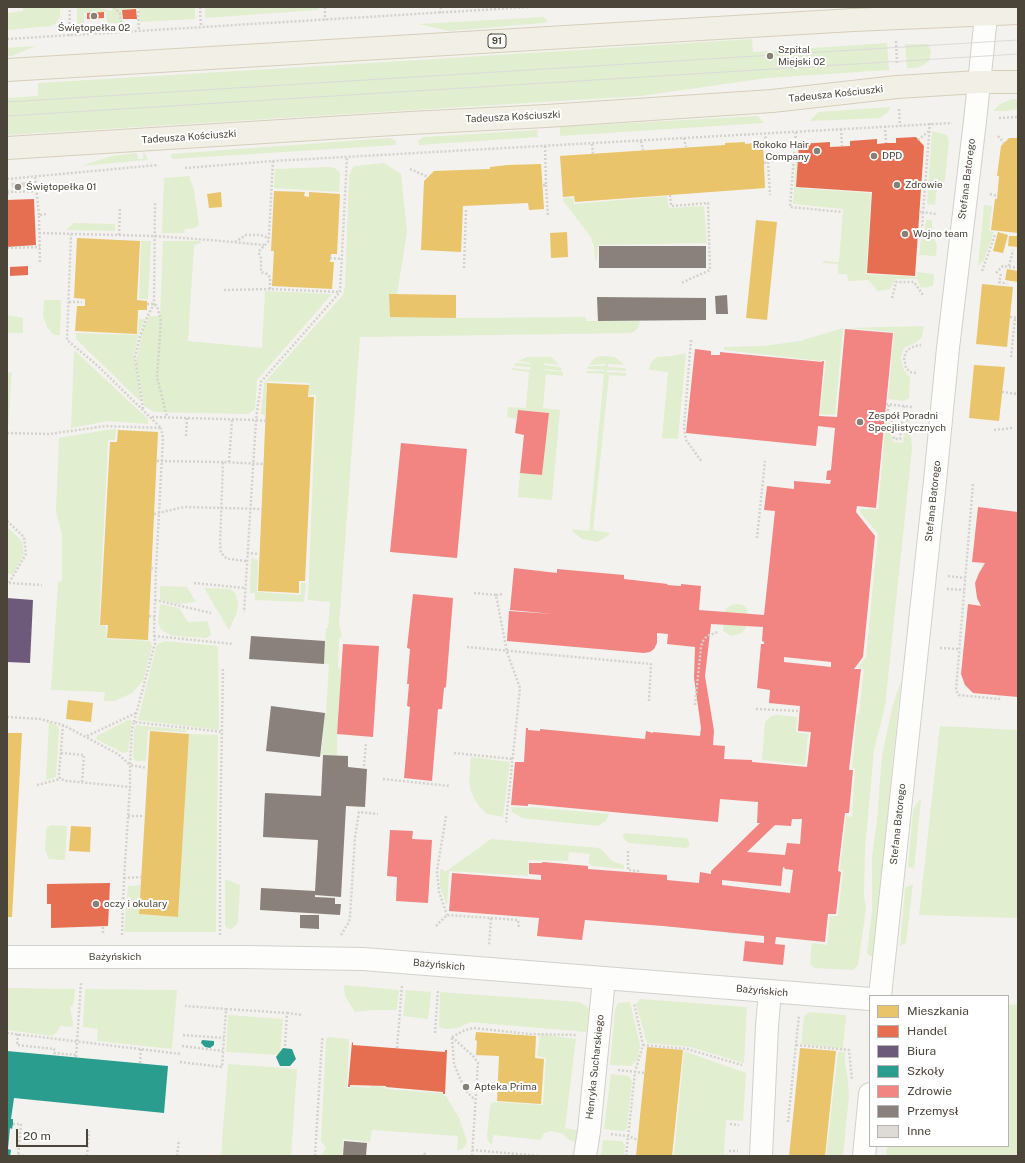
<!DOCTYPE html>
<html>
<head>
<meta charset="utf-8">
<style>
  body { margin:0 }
  #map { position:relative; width:1025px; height:1163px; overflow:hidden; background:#f4f2ee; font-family:"Public Sans",sans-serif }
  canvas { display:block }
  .frame { position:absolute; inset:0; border:8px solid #4b4439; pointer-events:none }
  .legend { position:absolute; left:869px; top:995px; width:140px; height:152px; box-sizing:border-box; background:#fff; border:1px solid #b7b4b0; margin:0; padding:5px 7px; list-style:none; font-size:12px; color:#4b4439 }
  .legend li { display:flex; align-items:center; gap:8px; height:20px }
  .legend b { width:20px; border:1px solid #b7b4b0 }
  .scale { position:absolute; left:16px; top:1129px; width:72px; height:18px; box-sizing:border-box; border:2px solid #4b4439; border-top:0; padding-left:5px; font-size:12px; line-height:14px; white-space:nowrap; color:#4b4439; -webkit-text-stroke:3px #fff; paint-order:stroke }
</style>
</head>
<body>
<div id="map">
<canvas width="1025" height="1163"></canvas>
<div class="frame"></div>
<ul class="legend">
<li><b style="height:11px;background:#e9c46a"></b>Mieszkania</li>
<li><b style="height:11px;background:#e76f51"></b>Handel</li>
<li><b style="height:11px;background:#6d597a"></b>Biura</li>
<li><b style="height:11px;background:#2a9d8f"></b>Szkoły</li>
<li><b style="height:11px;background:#f28482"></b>Zdrowie</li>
<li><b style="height:11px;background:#8a817c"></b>Przemysł</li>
<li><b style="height:11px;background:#dedbd6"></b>Inne</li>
</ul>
<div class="scale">20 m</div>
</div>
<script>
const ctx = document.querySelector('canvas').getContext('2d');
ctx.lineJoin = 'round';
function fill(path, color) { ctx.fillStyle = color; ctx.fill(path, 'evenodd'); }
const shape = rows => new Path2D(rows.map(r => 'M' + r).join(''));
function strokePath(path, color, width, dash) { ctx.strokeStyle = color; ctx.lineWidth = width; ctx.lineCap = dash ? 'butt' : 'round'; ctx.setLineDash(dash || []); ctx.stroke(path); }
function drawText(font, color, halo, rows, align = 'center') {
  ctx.font = font + ' "Public Sans",sans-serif'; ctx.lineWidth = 4; ctx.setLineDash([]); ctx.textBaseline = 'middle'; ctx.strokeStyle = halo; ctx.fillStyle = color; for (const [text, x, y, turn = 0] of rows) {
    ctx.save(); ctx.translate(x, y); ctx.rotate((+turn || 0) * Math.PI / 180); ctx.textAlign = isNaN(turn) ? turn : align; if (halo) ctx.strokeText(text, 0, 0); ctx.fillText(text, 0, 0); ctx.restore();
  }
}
fill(shape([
  [23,7,60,7,60,17,55,24,50,26,7,30,7,13,23,11],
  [77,7,93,7,112,11,112,7,195,7,195,19,140,22,139,9,122,10,123,23,107,23,106,12,84,13,84,25,81,25,78,24,77,20],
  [205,7,319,7,319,9,317,10,205,18],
  [543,17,546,19,547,22,543,23,449,31,419,24],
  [752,39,753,52,887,43,889,70,767,78,641,96,7,135,7,98,38,96,38,83,370,63],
  [905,44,928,44,931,52,929,61,922,66,916,68,907,68],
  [36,46,12,56,7,56,7,48],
  [1012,99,1018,99,1018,109,1006,111,993,111,1000,104],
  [891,107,888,112,880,118,810,121,818,112],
  [758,116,764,123,560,136,560,127],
  [537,130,538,137,419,145,418,140,424,137],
  [932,131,947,135,949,141,945,179,944,183,938,188,936,194,935,205,927,204],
  [389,138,395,140,396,145,173,159,171,157,171,154],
  [797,144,798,144,796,188,871,193,866,274,917,277,918,272,934,274,933,286,921,288,917,279,896,279,890,289,878,291,868,280,848,281,847,274,838,274,838,264,823,263,823,261,839,262,843,209,793,204],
  [143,152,146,155,148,160,81,166,112,156,137,153,138,159,143,159],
  [384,163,401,174,407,232,397,294,456,318,586,317,586,321,640,321,638,328,632,333,360,337,339,625,342,636,339,639,338,668,341,669,337,734,337,756,323,755,321,755,325,713,326,713,329,664,324,664,326,628,328,628,330,602,308,600,316,395,309,395,309,383,267,381,265,415,261,414,264,383,343,295,345,287,349,176,353,167,356,166],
  [330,167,335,168,340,173,339,192,274,188,275,169],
  [189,176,194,190,199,225,195,228,185,229,184,233,162,233,164,178],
  [667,196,669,208,704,206,707,243,598,245,597,260,595,259,594,247,591,237,564,202,563,198,573,198,574,204],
  [984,205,992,206,989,231,994,232,983,262,981,262,978,267],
  [926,220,932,220,932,235,937,245,936,256,919,255,921,239,924,238],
  [74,223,115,224,115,231,66,230],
  [141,241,151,241,148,299,139,299],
  [163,241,200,241,201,243,194,245,188,341,262,348,265,291,332,294,257,380,255,409,248,414,154,412,144,406,136,362,142,331,149,316,160,316],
  [44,300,61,300,60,335,55,335,52,333,47,327,43,316],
  [7,315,23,318,23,333,7,333],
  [139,319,145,319,139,332,134,355,141,402,76,339,76,333,138,335],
  [924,326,922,337,917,342,904,348,902,353,901,358,904,370,910,378,909,398,904,401,888,399,894,332,848,328],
  [843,328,835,415,820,414,826,360,821,360,821,361,724,350,724,347,763,346,800,341],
  [74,350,148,419,148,424,108,421,71,428],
  [686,353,678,439,662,438,668,372,649,370,650,365,654,359,657,357,671,356],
  [601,356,614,357,618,359,624,365,608,364,608,367,625,368,626,371,607,370,607,372,626,373,626,376,609,375,593,530,610,533,608,536,597,542,582,539,573,532,572,529,589,531,604,374,586,373,586,371,604,371,604,370,587,369,588,366,605,366,605,364,589,365,595,358],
  [527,357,552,357,559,365,544,363,543,365,561,367,562,371,544,369,544,370,563,372,563,376,546,374,543,408,560,410,552,500,518,497,520,473,542,475,549,413,518,410,516,419,507,417,508,407,526,408,529,372,512,370,512,368,530,370,530,367,514,366,516,363,531,364,531,363,518,361],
  [12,372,8,427,7,427,7,373],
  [906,412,909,417,912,449,885,706,874,750,865,849,864,895,866,909,858,965,853,970,815,968,811,965,810,962,812,943,827,945,830,916,838,916,843,871,840,870,846,816,852,817,855,769,852,768,857,714,859,714,864,669,858,667,866,657,878,534,860,512,860,509,878,509,886,418,889,418,893,442,903,443],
  [116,429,115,440,108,440,99,625,106,626,107,639,149,641,151,643,152,647,143,681,132,693,115,701,104,701,105,692,51,690,58,583,62,580,62,535,56,512,59,438,106,430],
  [7,527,22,541,24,554,13,574,7,574],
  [251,558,258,560,257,592,301,595,301,583,306,583,304,602,255,600,255,593,250,593],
  [160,586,187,587,196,602,177,604,160,600],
  [204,588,230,589,236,594,238,606,236,615,229,630],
  [160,604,179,608,188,622,207,621,210,629,211,635,207,638,173,636,166,633,161,629,158,623],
  [737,604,743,605,746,607,748,617,746,628,740,634,731,636,723,631,723,622,725,610,731,605],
  [165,641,218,646,219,730,138,720,156,647,158,644],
  [901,681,873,956,870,956,867,953,872,911,872,856,877,820,882,755,893,704],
  [776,715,797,717,796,732,808,734,805,765,762,760,765,722,771,716],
  [130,719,132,721,128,752,123,753,96,739,97,736],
  [49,722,58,726,59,730,56,777,46,780],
  [136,725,188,730,185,732,148,730,146,761,136,761,133,757,134,730],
  [940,726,1018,730,1018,918,919,915],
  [189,734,218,735,216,932,124,932,128,886,140,885,139,914,178,917],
  [471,757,510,762,503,817,487,814,478,805,471,792,469,780],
  [919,800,921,800,914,869,908,866,913,810],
  [511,807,529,808,530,807,609,814,606,821,598,826,522,818,512,812],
  [51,825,67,826,65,860,49,859,45,849,46,829],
  [625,833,686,838,688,839,689,842,689,846,686,848,629,843,623,838,623,835],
  [491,839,600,848,612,861,624,865,624,869,591,866,591,864,588,863,590,854,569,852,568,861,528,860,528,876,449,871,447,906,440,887,440,869,444,870,445,872],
  [225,879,240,885,238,923,232,929,228,929,225,926],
  [913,884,906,943,900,946,905,888],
  [344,985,399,990,397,1010,372,1010,355,1012,345,996],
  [7,988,75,989,74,1003,70,1008,73,1022,73,1027,60,1026,57,1032,52,1036,7,1030],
  [85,989,177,990,172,1049,97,1041,98,1029,83,1027],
  [406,990,431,992,428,1019,403,1016],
  [440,992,579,1002,588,1007,589,1010,586,1032,470,1022,458,1028,446,1029,439,1027],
  [640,999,747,1007,744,1063,690,1047,647,1043,636,1004],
  [630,1002,640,1045,638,1059,631,1066,610,1065,615,1010,618,1003],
  [1018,1004,1018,1156,886,1156,887,1146,1008,1146,1008,1005],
  [810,1012,846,1015,843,1049,801,1044,804,1016],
  [228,1015,283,1019,280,1055,226,1052],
  [540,1034,576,1039,565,1128,581,1131,580,1143,569,1140,563,1134,551,1131,544,1133,541,1140,493,1135,492,1145,488,1141,487,1136,490,1106,491,1104,494,1102,543,1105,546,1058,537,1056],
  [328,1037,349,1039,347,1088,351,1088,351,1086,370,1088,371,1086,385,1087,386,1089,441,1093,443,1095,446,1096,459,1118,467,1141,464,1148,457,1151,458,1136,372,1130,370,1142,343,1139,342,1156,321,1156,326,1148,321,1141,326,1040],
  [684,1051,746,1073,743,1121,726,1120,724,1154,740,1156,674,1156],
  [838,1052,845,1052,845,1064,848,1080,849,1096,843,1156,826,1156],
  [228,1064,297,1069,291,1156,221,1156],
  [611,1074,629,1076,632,1081,627,1128,626,1130,623,1131,604,1129],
  [603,1140,622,1141,625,1145,624,1156,601,1156]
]), '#e1eecf');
fill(shape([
  [1009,138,1018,138,1018,233,991,230,995,199,997,199,999,176,997,176,1001,146],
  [745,142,745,144,763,142,765,188,575,202,574,196,563,197,560,156,725,145,725,143],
  [541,164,544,209,529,210,528,203,463,206,461,252,421,250,424,181,434,171,490,169,490,167,508,165],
  [274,191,305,192,304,196,309,197,309,192,340,194,337,254,331,254,330,262,334,262,332,289,272,286,274,251,271,251],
  [221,192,222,207,209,208,207,194],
  [756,220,777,222,767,320,746,318],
  [567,232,568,257,551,258,550,233],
  [998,232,1008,235,1003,253,993,251],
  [1009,236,1018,236,1018,247,1008,246],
  [77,238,140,241,137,300,147,301,147,310,138,310,137,334,75,331,77,306,85,306,85,299,74,298],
  [1007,269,1018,271,1018,282,1005,280],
  [982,284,1013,287,1007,347,976,344],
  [389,294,456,295,456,318,390,317],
  [974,365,1005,367,999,421,969,418],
  [267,383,309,385,308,397,314,397,305,581,299,581,299,593,258,591],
  [118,430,158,432,148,640,107,638,108,625,100,625,110,442,117,442],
  [68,700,93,703,91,722,66,719],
  [150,731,189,734,178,917,139,914],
  [7,733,22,733,12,917,7,917],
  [71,826,91,827,90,852,69,851],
  [476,1032,536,1036,535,1058,544,1059,541,1104,497,1101,499,1056,476,1055,477,1041,475,1040],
  [647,1047,683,1050,672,1156,636,1156],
  [800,1048,836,1051,825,1156,789,1156]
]), '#e9c46a');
fill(shape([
  [136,9,137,19,123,19,122,10],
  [104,12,104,18,87,19,87,13],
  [916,137,924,146,915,276,867,273,872,192,796,187,799,144,830,142,830,147,850,146,850,141,877,139,877,144,886,143,896,143,896,138],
  [34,199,36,245,7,247,7,200],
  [28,266,28,275,10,276,10,267],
  [110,883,108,926,51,928,51,904,47,904,47,884],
  [352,1042,353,1043,353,1045,445,1052,445,1050,447,1050,445,1094,443,1094,443,1092,386,1087,386,1086,350,1085,350,1087,348,1087]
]), '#e76f51');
fill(shape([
  [7,598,33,600,30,663,7,662]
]), '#6d597a');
fill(shape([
  [202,1040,214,1041,214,1045,210,1048,205,1047,201,1043],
  [283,1048,292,1049,296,1059,290,1066,280,1066,276,1057],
  [7,1051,168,1066,164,1113,14,1098,11,1119,13,1119,13,1124,12,1129,10,1128,8,1149,11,1150,10,1156,7,1156]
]), '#2a9d8f');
fill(shape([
  [845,329,893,333,876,508,857,506,856,512,875,536,863,657,854,669,861,669,849,770,853,770,849,813,845,813,838,871,841,872,836,914,828,914,825,942,776,937,775,944,785,945,783,965,743,961,745,941,764,943,764,936,663,926,585,920,582,940,537,936,539,918,449,911,452,873,541,880,541,875,529,874,529,863,542,863,543,862,588,866,588,869,667,875,667,880,699,883,700,872,711,874,711,871,760,823,757,823,758,802,720,799,718,822,528,804,528,806,511,805,515,762,524,762,526,728,528,728,528,730,540,731,540,729,645,739,646,731,653,733,653,732,700,736,701,728,694,678,695,647,667,644,668,634,657,633,657,643,654,649,650,652,644,653,507,641,509,611,553,614,510,610,514,568,557,573,557,569,624,575,624,579,668,584,667,585,681,586,681,584,701,586,699,610,764,615,775,511,764,510,767,486,794,489,794,481,830,484,831,480,826,480,827,471,831,470,835,428,818,426,816,446,686,433,695,349,711,351,711,355,720,355,720,352,822,362,822,361,824,361,819,416,837,417],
  [711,624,763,627,762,641,764,642,764,644,761,644,757,688,770,690,769,703,800,706,798,731,811,732,807,767,752,762,752,760,724,759,725,746,713,745,714,731,705,676],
  [784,657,831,662,831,667,784,662],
  [792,819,802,819,800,844,787,843,785,855,747,852,775,825,791,826],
  [783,867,784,867,785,869,793,870,790,893,722,885,722,880,781,886],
  [518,410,549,413,542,475,520,473,524,435,515,433],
  [401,443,467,449,457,558,390,552],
  [978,507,1018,512,1018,697,973,693,965,685,961,674,968,604,981,606,977,598,975,583,979,573,985,563,972,562],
  [413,594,453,598,446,687,444,688,442,709,438,709,432,781,404,778,410,707,407,706,409,684,407,684,410,649,407,648],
  [343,644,379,646,373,737,337,734],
  [390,830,413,831,412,839,432,840,428,903,396,901,397,877,387,876]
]), '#f28482');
fill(shape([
  [599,246,706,246,706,268,599,268],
  [727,295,728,314,716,314,715,296],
  [597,297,706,298,706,320,598,321],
  [251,636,325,641,324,664,249,659],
  [271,706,325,713,320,757,266,751],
  [323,755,348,756,348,767,367,769,365,807,346,806,341,897,315,895,315,897,335,898,335,904,341,904,340,915,260,910,261,888,315,891,318,840,263,837,265,793,321,796],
  [300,915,319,915,319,929,300,928],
  [344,1141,367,1143,366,1156,343,1156]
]), '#8a817c');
fill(shape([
  [27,182,27,187,12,188,11,183]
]), '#dedbd6');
const minor = shape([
  [7,957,244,957,363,959,870,999],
  [880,996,935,481,948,348,975,121,987,7],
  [585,1156,589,1131,604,979],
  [761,1156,767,1026,770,991],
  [864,1156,870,1094]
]);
const major = shape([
  [7,70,853,20,1018,13],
  [7,148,410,123,546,116,772,101,897,87,978,82,1018,82]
]);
strokePath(minor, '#d2d0cb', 24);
strokePath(major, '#d6cebb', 24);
strokePath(shape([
  [114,7,120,14,122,32],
  [200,7,201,27],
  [325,7,325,20],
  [138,11,139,31],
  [440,13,441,7],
  [69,36,70,7],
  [7,39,530,7],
  [896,41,897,64],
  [899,109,900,126],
  [999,118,1018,117],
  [930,123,923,212,936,214],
  [885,126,886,143],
  [841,129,842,146],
  [796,132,790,207,842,212],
  [998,136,1004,143],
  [684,138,686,147],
  [918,140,929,131],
  [641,141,643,150],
  [592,144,593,154],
  [772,161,774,161],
  [768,162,770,195],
  [764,163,768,162,765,134],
  [185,168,273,161,952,123],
  [410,169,428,177],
  [35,177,39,215],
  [7,179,158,165],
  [543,185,546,185,545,146],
  [546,185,548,216],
  [7,189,8,197],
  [7,192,37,191],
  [990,194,997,196],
  [670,195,671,206,708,203,710,270,681,283],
  [39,233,155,236,210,240,264,245],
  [918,234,921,235,922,231,923,212,919,212],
  [119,235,120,209],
  [235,242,246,235,260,235,269,238],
  [8,247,8,248,40,247],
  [330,258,342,259],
  [40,262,39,215,47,214],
  [1009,266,1013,250],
  [464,268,466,209],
  [982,271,995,235],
  [996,273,1003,266,1018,268],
  [1001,274,999,282,1007,284],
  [270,289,270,277,267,274,261,272,261,258,259,253,259,251,268,242,269,235,273,161],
  [224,290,270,289,339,292],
  [892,298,896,282,914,282,923,295],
  [69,302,82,302],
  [147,304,154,304,157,306,161,321,157,377,167,417],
  [1010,317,1018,318],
  [691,340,684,427,686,440,702,462],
  [1011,357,1015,318],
  [916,373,910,372,906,368,904,358,906,352,909,349,915,346,921,345],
  [1002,392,1018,394],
  [886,404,912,407],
  [889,405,887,415,891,415,894,439,900,439,904,406],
  [143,409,135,357,140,336,147,317,154,304,155,203],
  [152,417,256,420,244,612],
  [266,421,256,420,261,382,340,292,347,157],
  [994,430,1013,428],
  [7,433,49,434,106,426,161,428,99,367,67,340,71,234],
  [186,436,187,418],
  [157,461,223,462],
  [229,462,232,420],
  [973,484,956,690,959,695,999,699,999,695],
  [154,514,184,507,262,509],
  [7,521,24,537,26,554,9,583,7,583],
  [757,538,765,461],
  [247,553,259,554],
  [246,561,229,559,226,558,221,553,220,545,223,462,264,464],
  [151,568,156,569],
  [948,576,965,578],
  [9,583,42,585],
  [194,583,245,588],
  [947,589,964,590],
  [474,593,496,595,507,652,520,688,506,822],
  [496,595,504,594],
  [155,600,211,613],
  [149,616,155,617],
  [154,636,233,644],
  [467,647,651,664,649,701],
  [940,648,958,649],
  [1017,700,1018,700],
  [695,705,701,647,703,641,707,636,718,632],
  [756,709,800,711],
  [7,717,40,719,63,725,118,754,130,765,132,729,134,722,223,732],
  [134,722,155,643,154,634,156,569,163,438,161,428],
  [63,725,59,774,60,779,67,781,130,787,130,765,147,768],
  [87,736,136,713],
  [61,753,84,755,82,783],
  [454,753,513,759],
  [364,766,366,743],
  [383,779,450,786],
  [37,785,60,779],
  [128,816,144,816],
  [446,816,437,871,439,892,447,915],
  [628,851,628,870,638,871,638,873],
  [124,878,141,877],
  [491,918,518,920,519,929],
  [436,926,447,915,491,918,489,946],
  [103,933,103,926],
  [122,935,124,878,130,787],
  [220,935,220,840,223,669],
  [341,935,349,922,350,916,355,837,359,812,378,814],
  [226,1009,287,1013,285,1046],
  [287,1013,303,1015],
  [7,1033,181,1054],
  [435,1033,438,989],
  [18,1034,17,1045,54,1049,54,1053,76,1055],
  [183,1035,224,1038],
  [452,1037,465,1030,473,1028,530,1034,576,1035],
  [452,1037,473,1056,478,1063,472,1156],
  [452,1038,454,1064,465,1090,475,1100],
  [643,1045,687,1049,742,1065],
  [796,1045,849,1050,852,1080],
  [182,1046,223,1051],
  [397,1048,402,986],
  [76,1057,81,983],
  [180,1062,222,1067,226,1009,185,1006],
  [140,1063,141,1049],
  [618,1070,645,1073],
  [788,1122,799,1015],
  [13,1124,21,1124,18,1156],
  [730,1124,739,1125],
  [611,1134,628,1136,638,1140],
  [472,1150,540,1156],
  [729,1151,738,1151],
  [424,1153,426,1156],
  [18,1155,25,1156],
  [87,1156,89,1131],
  [177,1156,179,1140],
  [315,1156,322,1041,323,1037],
  [626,1156,635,1072,643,1045,634,1003]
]), '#d3d2cc', 2.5, [2, 2]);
strokePath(minor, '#fdfdfc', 22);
strokePath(major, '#f2efe6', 22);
strokePath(shape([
  [7,102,1018,40],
  [7,116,1018,54]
]), '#dbdbda', 1);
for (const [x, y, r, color] of [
  [94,16,4,"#868178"],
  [770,56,4,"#868178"],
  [817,151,4,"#868178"],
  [874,156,4,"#868178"],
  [897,185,4,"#868178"],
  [18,187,4,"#868178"],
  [905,234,4,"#868178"],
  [860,422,4,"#868178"],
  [96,904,4,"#868178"],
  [466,1087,4,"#868178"]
]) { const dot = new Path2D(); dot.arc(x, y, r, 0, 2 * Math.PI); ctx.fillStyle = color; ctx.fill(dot); strokePath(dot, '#fff', 1.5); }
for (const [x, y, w] of [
  [497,41,18]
]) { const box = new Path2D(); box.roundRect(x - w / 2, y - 7, w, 14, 3); ctx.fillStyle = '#fff'; ctx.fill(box); strokePath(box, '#4b4439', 1); }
drawText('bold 9px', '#4b4439', null, [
  ["91",497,41]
]);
drawText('10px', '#4b4439', '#fff', [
  ["Świętopełka 02",94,28,"center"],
  ["Szpital",778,50],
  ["Miejski 02",778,62],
  ["Rokoko Hair",809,145,"right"],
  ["Company",809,157,"right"],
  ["DPD",882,156],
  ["Zdrowie",905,185],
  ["Świętopełka 01",26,187],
  ["Wojno team",913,234],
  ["Zespół Poradni",868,416],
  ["Specjlistycznych",868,428],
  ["oczy i okulary",104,904],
  ["Apteka Prima",474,1087]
], 'left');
drawText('10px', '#4b4439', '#fff', [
  ["Tadeusza Kościuszki",836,94,-6],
  ["Tadeusza Kościuszki",513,117,-3],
  ["Tadeusza Kościuszki",189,137,-4],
  ["Stefana Batorego",967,179,-83],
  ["Stefana Batorego",933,501,-84],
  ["Stefana Batorego",898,824,-84],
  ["Bażyńskich",115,957],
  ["Bażyńskich",439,965,5],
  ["Bażyńskich",762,991,5],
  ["Henryka Sucharskiego",595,1067,-84]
]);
</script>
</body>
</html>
